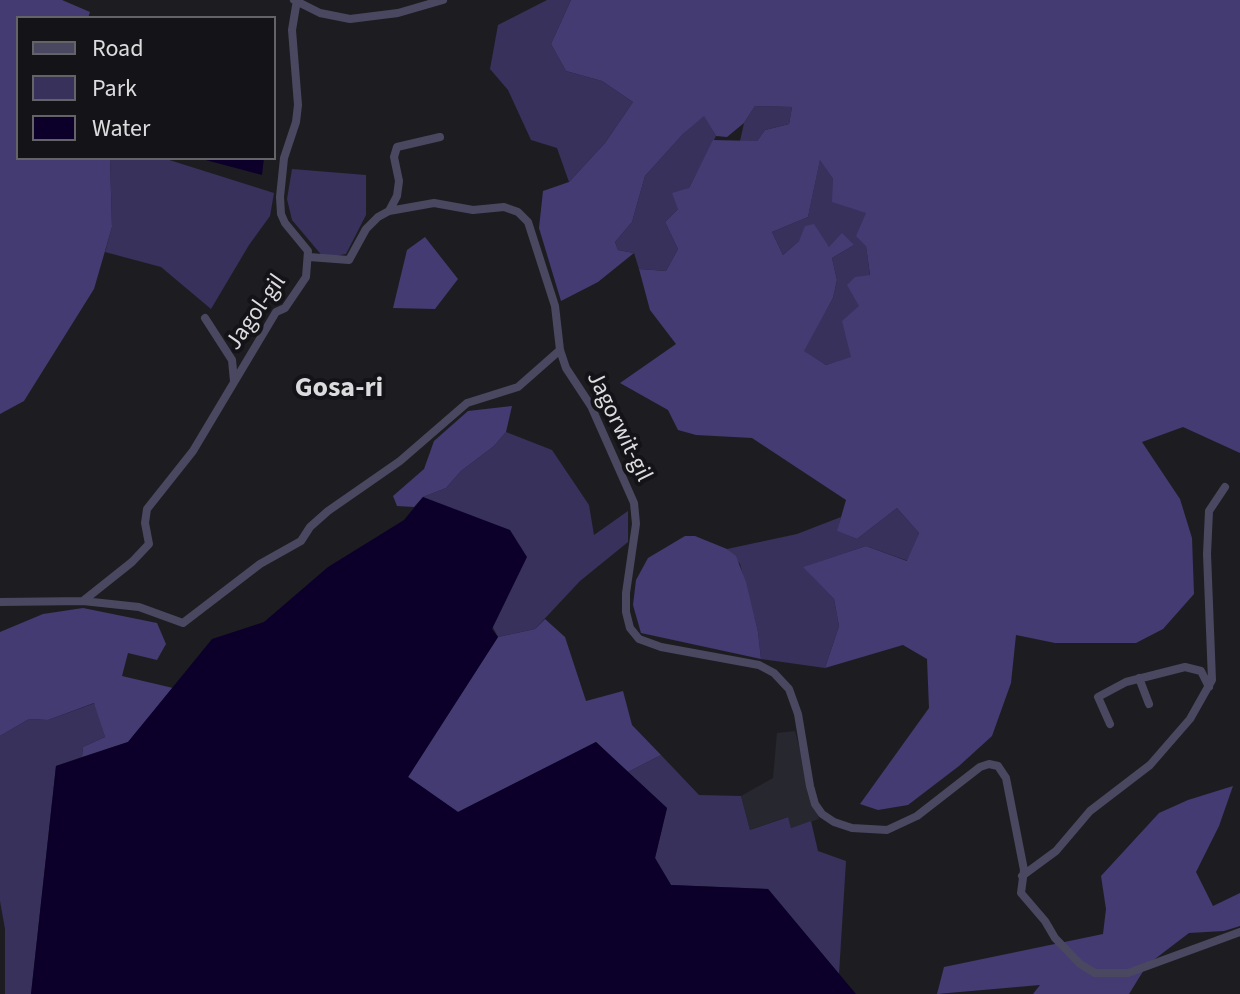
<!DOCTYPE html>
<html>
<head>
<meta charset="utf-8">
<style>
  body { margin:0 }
  #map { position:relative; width:1240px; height:994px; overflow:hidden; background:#1d1d21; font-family:"Source Sans 3",sans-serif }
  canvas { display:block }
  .legend { position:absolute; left:16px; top:16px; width:260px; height:144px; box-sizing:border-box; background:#141418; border:2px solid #646468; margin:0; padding:10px 14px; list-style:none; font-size:24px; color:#dcdcdf }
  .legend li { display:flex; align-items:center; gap:16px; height:40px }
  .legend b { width:40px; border:2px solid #646468 }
</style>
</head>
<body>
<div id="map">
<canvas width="1240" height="994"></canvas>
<ul class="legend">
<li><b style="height:10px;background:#4a4861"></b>Road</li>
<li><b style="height:22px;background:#37315c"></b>Park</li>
<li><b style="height:22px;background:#0c002b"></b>Water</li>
</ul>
</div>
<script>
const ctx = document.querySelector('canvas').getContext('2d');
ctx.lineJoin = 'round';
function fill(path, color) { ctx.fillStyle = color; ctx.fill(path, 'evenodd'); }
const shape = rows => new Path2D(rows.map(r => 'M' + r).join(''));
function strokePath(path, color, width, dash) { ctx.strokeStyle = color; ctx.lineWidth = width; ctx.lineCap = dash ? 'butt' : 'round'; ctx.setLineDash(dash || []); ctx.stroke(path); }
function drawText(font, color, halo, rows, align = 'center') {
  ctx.font = font + ' "Source Sans 3",sans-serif'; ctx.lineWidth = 8; ctx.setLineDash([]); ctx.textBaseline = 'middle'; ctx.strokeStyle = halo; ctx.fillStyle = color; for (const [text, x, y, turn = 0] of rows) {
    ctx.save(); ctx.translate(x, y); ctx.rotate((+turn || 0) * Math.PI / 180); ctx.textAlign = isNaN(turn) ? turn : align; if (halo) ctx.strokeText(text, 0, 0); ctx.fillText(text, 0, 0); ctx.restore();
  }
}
fill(shape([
  [795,731,819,819,791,828,787,817,750,830,741,796,773,778,777,733]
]), '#272730');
fill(shape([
  [547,0,571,0,551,44,566,71,602,81,633,102,605,143,569,182,557,148,531,140,508,90,490,69,498,25],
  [755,106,792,107,789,124,765,130,757,141,740,141,744,123],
  [704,115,716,136,678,209,665,222,678,249,666,271,639,269,634,253,618,250,615,242,632,222,645,176,683,134],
  [110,158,163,158,274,193,270,216,249,245,211,309,161,267,105,252,112,227],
  [820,159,833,179,866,213,866,245,870,276,859,306,851,358,826,365,803,351,833,298,837,280,832,258,854,245,830,247,799,241,783,255,772,232,808,217],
  [292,169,366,175,366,215,346,254,324,258,292,220,287,199],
  [506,432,552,450,589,505,594,535,628,511,628,542,580,581,535,629,498,637,423,497,446,488,461,471,494,446],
  [897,508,919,533,908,561,866,546,804,567,834,599,839,626,825,668,761,659,758,632,740,564,727,549,797,534,841,517,838,531,857,539],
  [95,703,105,737,83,747,82,757,56,766,31,994,5,994,5,929,0,901,0,736,29,719,48,720],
  [661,755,699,795,741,796,750,830,788,817,791,828,811,821,818,851,846,861,839,974,768,889,671,885,655,858,667,808,628,772]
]), '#37315c');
fill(shape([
  [0,0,62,0,90,12,88,18,18,18,18,158,110,158,112,227,94,289,24,401,0,414],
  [571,0,1240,0,1240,453,1183,427,1142,442,1180,499,1192,538,1194,594,1163,629,1136,643,1055,643,1016,635,1011,683,992,736,959,766,908,805,878,810,860,804,929,708,927,659,903,645,825,668,839,626,834,599,803,567,866,546,907,561,919,533,897,508,857,539,837,531,846,500,752,438,696,435,678,430,668,410,620,383,676,344,650,310,639,269,666,271,678,249,665,222,678,209,672,193,689,188,713,140,757,141,765,130,789,124,792,107,755,106,744,123,727,137,716,136,704,116,683,134,645,176,632,222,615,242,618,250,634,253,598,282,561,301,539,228,543,191,569,182,605,143,633,102,602,81,566,71,551,44],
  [820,160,833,179,832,202,866,213,856,236,866,246,870,275,855,277,847,285,859,306,842,321,851,357,826,365,804,351,833,298,837,280,832,258,854,245,842,233,829,247,814,224,805,226,799,241,783,255,772,232,808,217],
  [425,237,458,279,435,309,393,308,407,250],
  [512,406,506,432,494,446,461,471,446,488,423,497,414,507,397,506,393,496,424,469,434,441,468,411],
  [685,536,695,536,727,549,736,556,746,582,758,632,761,659,641,633,633,605,636,580,648,558],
  [83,608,157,623,166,644,157,660,128,653,122,676,173,688,128,742,82,757,83,747,105,737,94,703,48,720,29,719,0,736,0,632,43,614],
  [545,619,565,637,586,701,623,691,632,725,661,755,628,772,596,742,458,812,408,777,498,637,535,629],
  [1233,786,1219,826,1196,872,1213,906,1240,893,1240,926,1224,931,1189,933,1147,965,1129,994,1033,994,1040,985,937,994,944,967,1103,934,1106,909,1101,876,1159,813,1188,800]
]), '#433b72');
fill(shape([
  [198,158,264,158,262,175],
  [423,497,510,530,527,557,492,629,498,637,408,777,458,812,596,742,667,808,655,858,671,885,768,889,856,994,31,994,56,766,128,742,212,639,264,622,328,567,404,520]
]), '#0c002b');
strokePath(shape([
  [294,0,320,13,350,19,398,13,443,0],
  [389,211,397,196,399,181,394,157,397,147,440,137],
  [309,257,349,260,366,229,378,217,389,211,434,203,473,210,504,207,518,212,528,222,555,306,560,350,566,368,591,406,634,503,636,524,626,593,626,612,630,628,639,639,661,647,759,665,774,673,789,689,798,714,810,786,815,804,822,814,834,822,852,828,887,830,917,816,980,767,989,764,998,766,1006,778,1024,870,1021,893,1045,921,1055,938,1080,964,1095,973,1128,973,1240,932],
  [205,318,232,360,234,381],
  [83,601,132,562,149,544,145,523,147,509,193,451,276,312,285,308,306,277,308,251,285,223,281,214,280,197,284,158,296,122,298,105,292,30,297,0],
  [0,602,83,601,139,607,183,623,260,564,301,541,310,527,328,511,400,461,467,403,518,387,560,350],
  [1139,678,1149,704],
  [1110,724,1098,697,1126,682,1185,667,1201,671,1209,687],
  [1022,876,1056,851,1090,811,1150,765,1190,719,1212,680,1207,554,1209,511,1225,487]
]), '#4a4861', 8);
drawText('24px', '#dcdcdf', '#141418', [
  ["Jagol-gil",257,313,-55],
  ["Jagorwit-gil",618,427,64]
]);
drawText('bold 28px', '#dcdcdf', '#141418', [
  ["Gosa-ri",339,390]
]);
</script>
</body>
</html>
